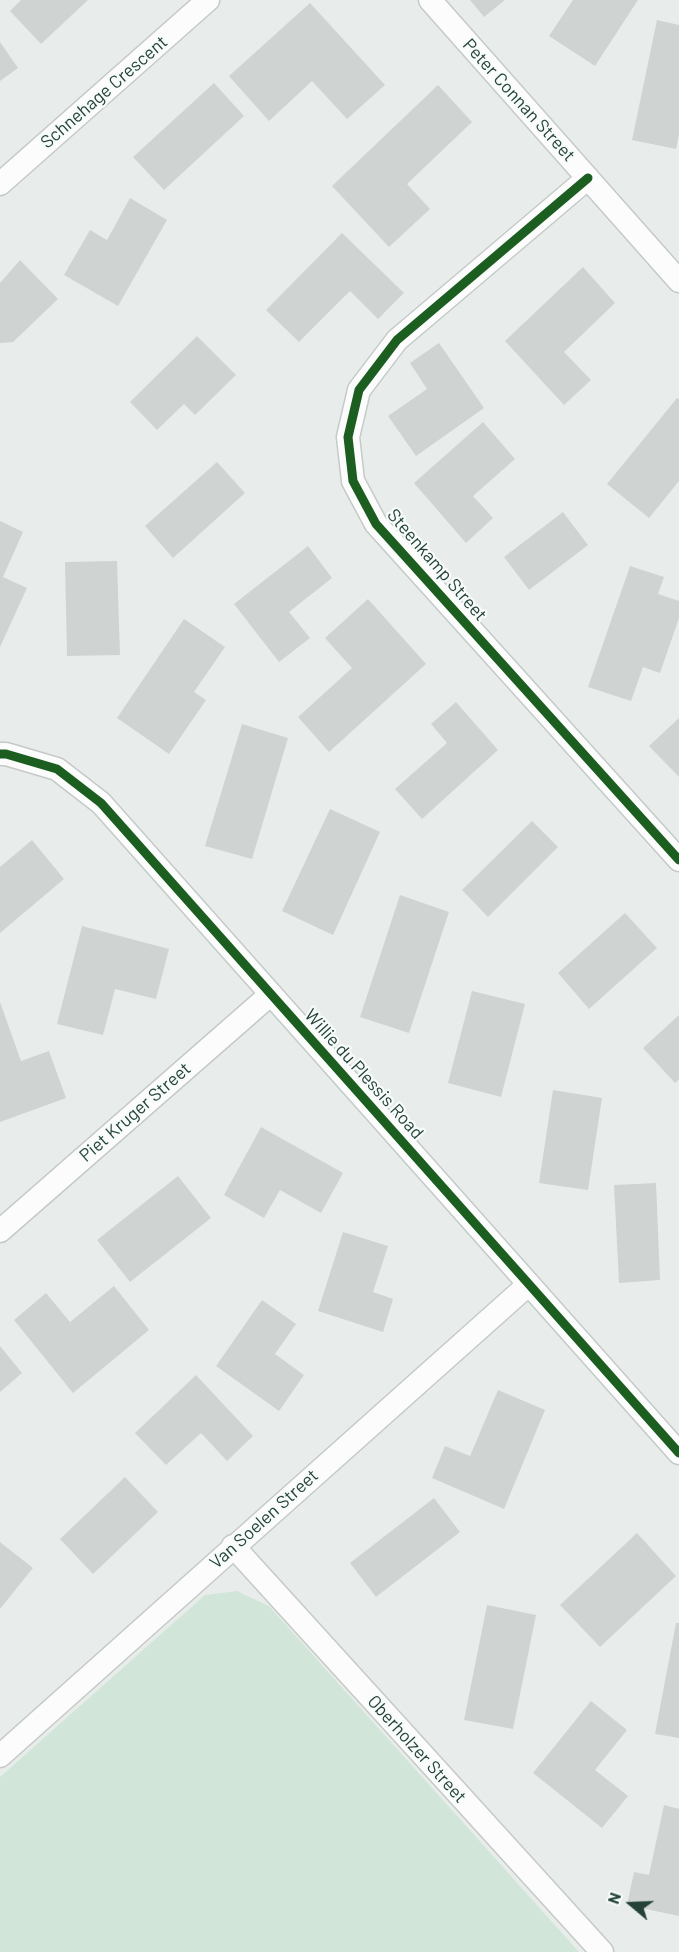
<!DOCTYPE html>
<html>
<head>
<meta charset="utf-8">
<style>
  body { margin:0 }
  #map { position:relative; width:679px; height:1952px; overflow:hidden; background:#e8edeb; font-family:Barlow,sans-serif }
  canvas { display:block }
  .north { position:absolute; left:601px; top:1874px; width:60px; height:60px; -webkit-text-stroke:4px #f7fbf9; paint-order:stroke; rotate:289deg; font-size:16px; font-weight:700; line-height:24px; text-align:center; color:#24423a }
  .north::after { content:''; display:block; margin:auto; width:21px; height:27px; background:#24423a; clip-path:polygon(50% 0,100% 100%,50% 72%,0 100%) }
</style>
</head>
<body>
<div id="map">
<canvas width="679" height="1952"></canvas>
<div class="north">N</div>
</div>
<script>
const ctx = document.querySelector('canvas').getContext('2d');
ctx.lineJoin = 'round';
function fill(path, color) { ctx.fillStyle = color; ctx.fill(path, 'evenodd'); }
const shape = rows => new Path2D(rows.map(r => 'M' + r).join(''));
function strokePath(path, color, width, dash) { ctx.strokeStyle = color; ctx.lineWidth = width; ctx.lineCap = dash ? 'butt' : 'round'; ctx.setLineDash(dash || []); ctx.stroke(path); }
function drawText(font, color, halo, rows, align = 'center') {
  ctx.font = font + ' Barlow,sans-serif'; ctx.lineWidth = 4.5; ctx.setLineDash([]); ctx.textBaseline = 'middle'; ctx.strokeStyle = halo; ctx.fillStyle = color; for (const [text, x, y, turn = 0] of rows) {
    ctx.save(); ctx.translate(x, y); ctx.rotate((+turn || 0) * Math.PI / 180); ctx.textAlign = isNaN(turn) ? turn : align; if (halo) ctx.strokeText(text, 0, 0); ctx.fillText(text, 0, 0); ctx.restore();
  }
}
fill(shape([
  [237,1591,269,1606,579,1952,0,1952,0,1777,205,1595]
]), '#d1e6d8');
fill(shape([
  [21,0,88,0,41,44,10,11],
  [470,0,505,0,484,17],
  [573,0,638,0,595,66,549,36],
  [310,3,385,85,347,119,312,81,269,121,229,76],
  [657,20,679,25,679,134,676,149,632,140],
  [0,42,18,68,0,81],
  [214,83,244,116,164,190,133,157],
  [438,85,472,122,407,184,430,209,389,247,332,186],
  [130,198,167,220,118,306,64,275,90,230,107,240],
  [342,233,404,293,378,319,350,291,299,342,266,310],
  [20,260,58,299,13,342,0,343,0,283],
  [583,267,615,303,564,352,591,380,564,405,505,341],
  [197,336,236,375,195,415,184,404,157,430,130,402],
  [439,343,484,408,416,456,388,416,427,389,410,363],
  [677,398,679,399,679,481,649,518,607,484],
  [483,422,515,459,473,496,493,518,466,543,414,483],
  [217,462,245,493,173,558,145,526],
  [563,512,588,545,529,590,504,557],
  [0,521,23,532,3,577,27,588,0,647],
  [308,546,332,578,289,612,310,638,279,662,234,604],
  [117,561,120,655,67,656,65,562],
  [630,566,664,577,658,594,679,601,679,618,660,673,643,667,631,701,588,687],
  [368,599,426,664,329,752,298,717,352,668,325,638],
  [184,619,225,647,194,692,206,700,169,754,117,718],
  [456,702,498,750,422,819,395,789,447,743,431,724],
  [679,718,679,777,649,746],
  [242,724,288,738,252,859,205,846],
  [330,809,380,832,333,935,282,911],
  [532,821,558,847,488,917,462,890],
  [32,840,64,879,0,933,0,867],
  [400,895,449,912,409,1033,360,1017],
  [625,913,657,948,589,1009,558,973],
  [82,926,169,949,156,999,115,989,103,1035,57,1024],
  [472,991,525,1004,501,1097,448,1083],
  [0,1002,21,1061,49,1051,66,1098,0,1122],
  [679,1015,679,1079,675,1083,643,1048],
  [553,1090,602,1098,588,1190,539,1183],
  [261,1127,343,1173,321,1213,280,1190,264,1218,224,1195],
  [178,1176,211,1218,130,1282,97,1240],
  [656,1183,660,1280,619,1283,614,1185],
  [343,1232,388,1246,373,1292,393,1299,383,1332,318,1311],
  [114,1286,149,1330,73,1393,14,1320,46,1293,70,1322],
  [262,1300,296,1324,275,1354,304,1375,279,1411,216,1366],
  [0,1346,22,1373,0,1392],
  [196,1375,253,1436,227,1461,201,1433,166,1465,135,1433],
  [498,1390,545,1410,504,1509,432,1478,445,1446,470,1456],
  [125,1477,158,1512,93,1574,60,1539],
  [434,1498,460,1532,376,1597,350,1563],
  [637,1533,676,1576,600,1647,560,1605],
  [0,1542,33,1568,0,1609],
  [487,1605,536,1615,513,1729,464,1720],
  [676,1623,679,1623,679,1738,655,1734],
  [591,1701,627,1730,595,1770,628,1796,602,1828,533,1773],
  [664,1805,679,1809,679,1916,627,1905,634,1872,649,1875]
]), '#cfd4d2');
const street = shape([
  [430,0,679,281],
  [588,178,397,340,359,390,348,437,353,481,376,524,679,860],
  [0,184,208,0],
  [0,754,6,754,57,769,101,803,679,1453],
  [0,1231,271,994],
  [233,1546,602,1952],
  [0,1756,529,1284]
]);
strokePath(street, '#c5cac8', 25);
strokePath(street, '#fcfcfc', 22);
strokePath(shape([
  [588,178,397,340,359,390,348,437,353,481,376,524,679,860],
  [0,754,6,754,57,769,101,803,679,1453]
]), '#1b5e20', 9);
drawText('18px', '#24423a', '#f7fbf9', [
  ["Schnehage Crescent",104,92,-41],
  ["Peter Connan Street",519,100,48],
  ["Steenkamp Street",437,565,49],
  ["Willie du Plessis Road",364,1074,48],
  ["Piet Kruger Street",135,1112,-41],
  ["Van Soelen Street",264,1519,-42],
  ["Oberholzer Street",417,1749,48]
]);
</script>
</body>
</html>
